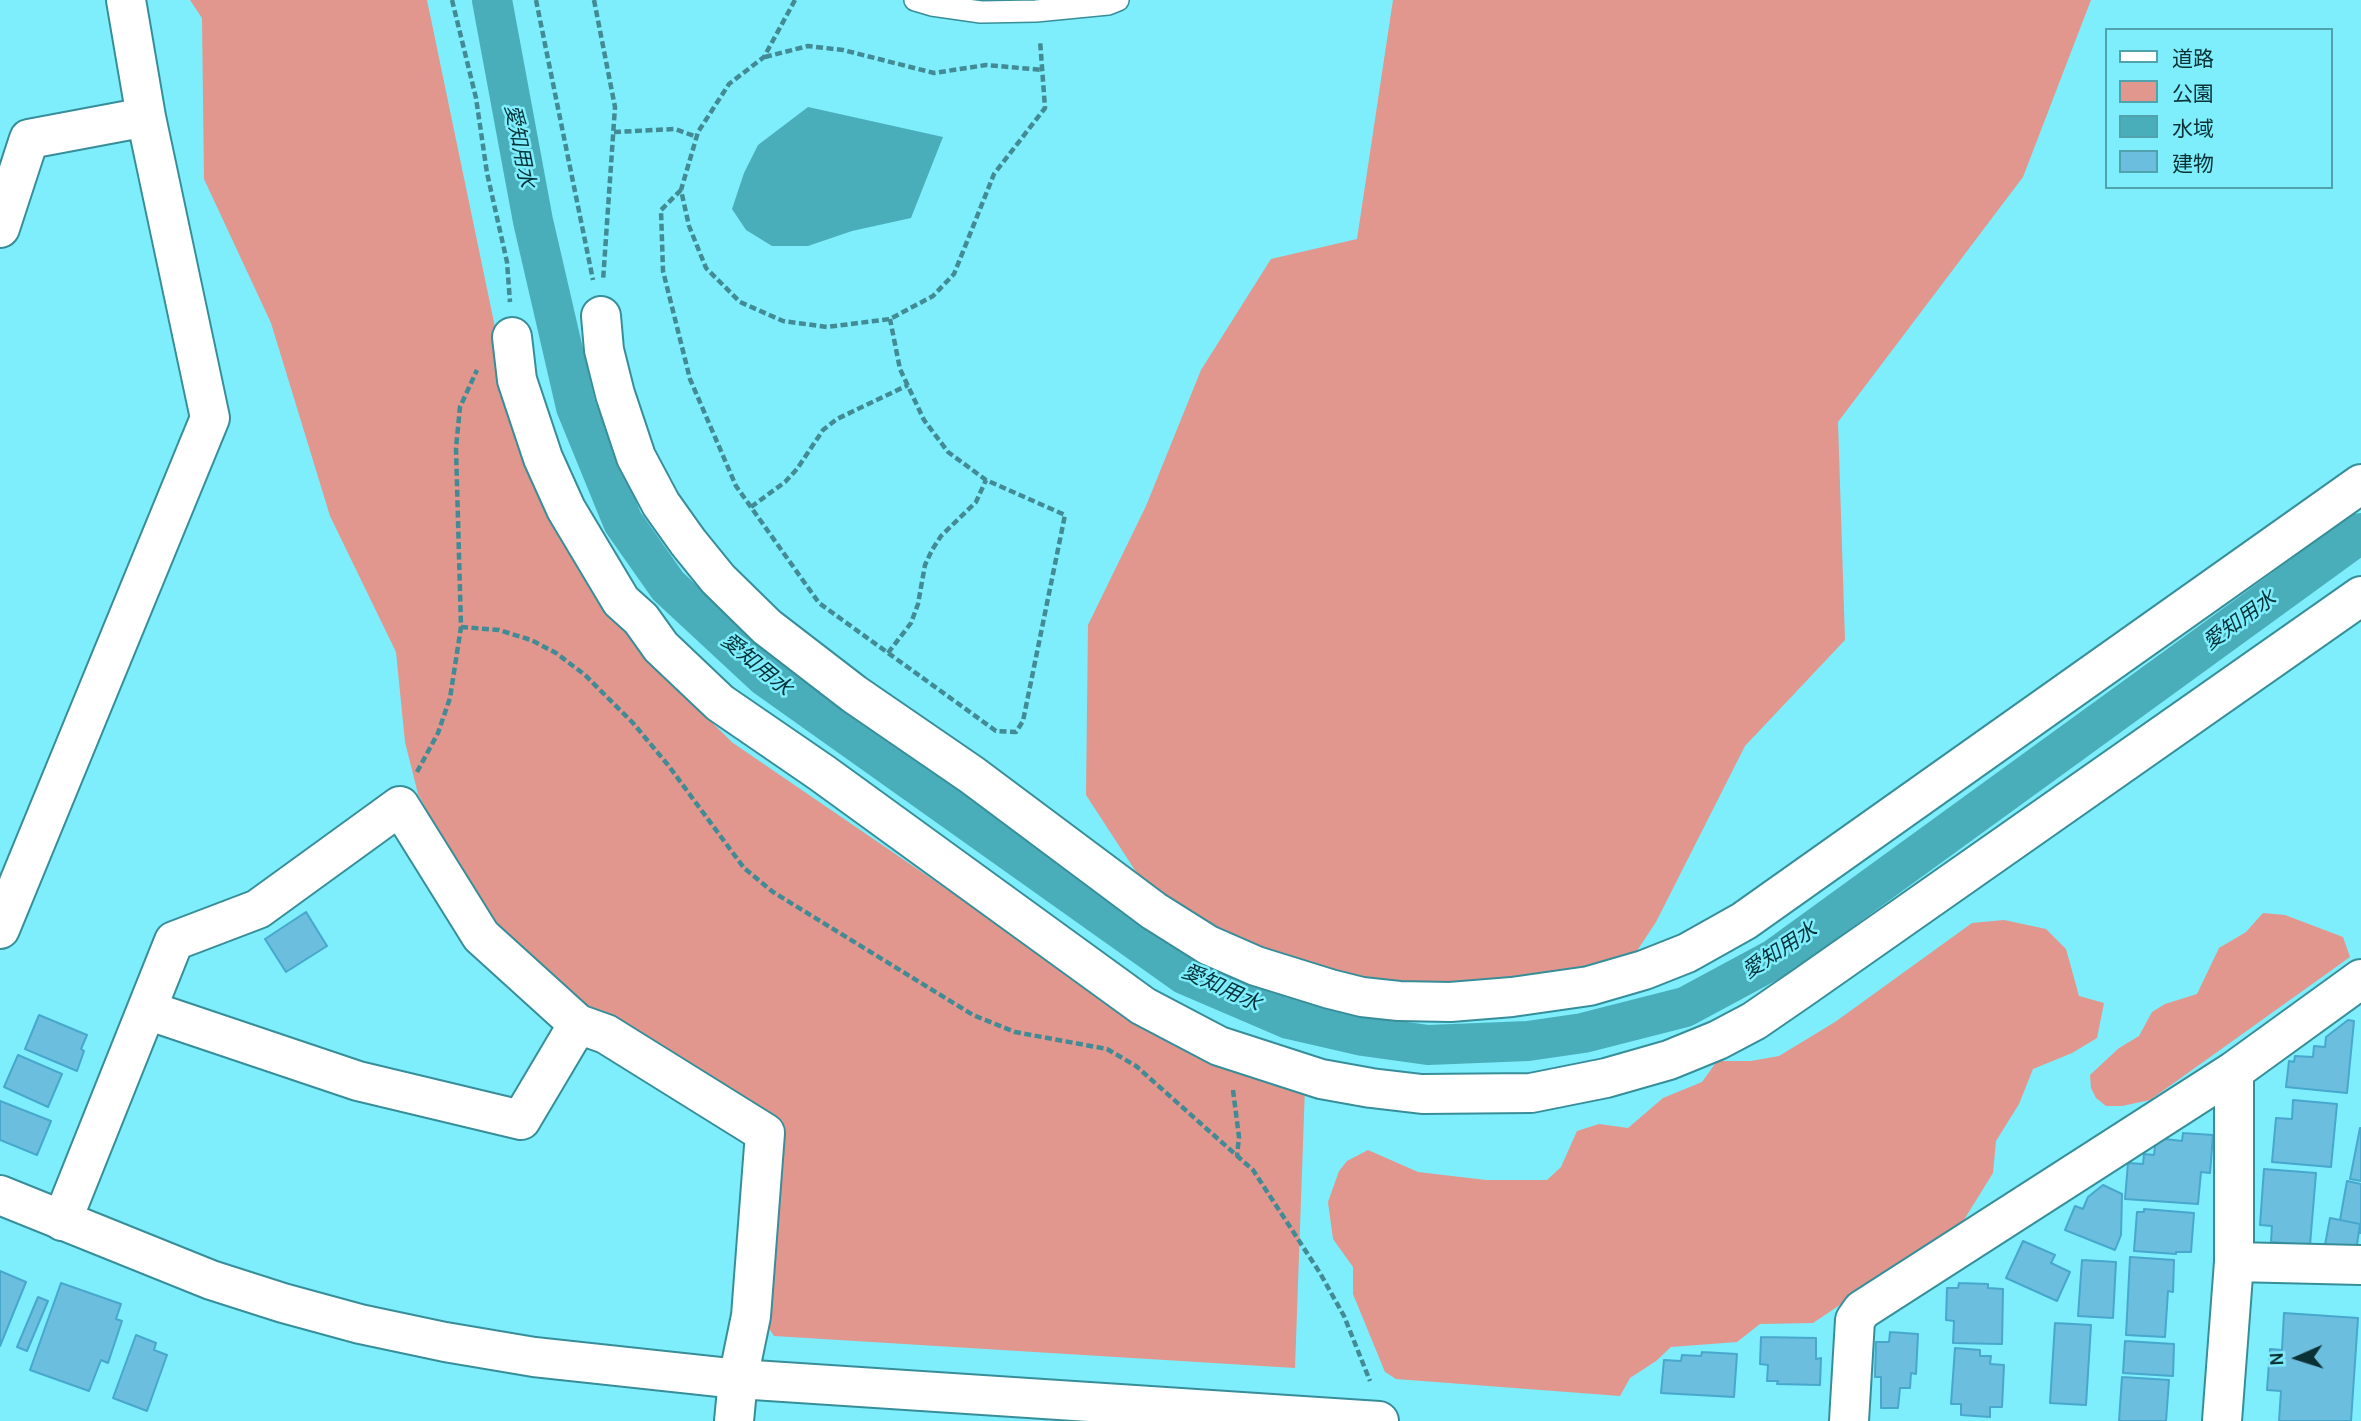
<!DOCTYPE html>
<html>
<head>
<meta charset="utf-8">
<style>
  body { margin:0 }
  #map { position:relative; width:2361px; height:1421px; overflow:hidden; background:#7eedfc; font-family:Karla,"Noto Sans JP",sans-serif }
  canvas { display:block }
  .legend { position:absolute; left:2105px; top:28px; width:228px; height:161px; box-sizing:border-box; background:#7eedfc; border:2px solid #50a2ac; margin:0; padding:9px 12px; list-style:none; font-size:21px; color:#0b3135 }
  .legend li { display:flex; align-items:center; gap:14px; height:35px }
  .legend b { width:35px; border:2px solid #50a2ac }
  .north { position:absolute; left:2263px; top:1323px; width:70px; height:70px; -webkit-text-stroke:5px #7eedfc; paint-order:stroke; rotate:267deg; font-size:19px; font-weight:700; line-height:28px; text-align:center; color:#0b3135 }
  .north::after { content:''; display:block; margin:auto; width:24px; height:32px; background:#0b3135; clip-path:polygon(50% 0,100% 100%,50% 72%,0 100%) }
</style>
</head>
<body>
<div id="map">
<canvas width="2361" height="1421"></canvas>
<ul class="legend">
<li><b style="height:9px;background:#fff"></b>道路</li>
<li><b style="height:19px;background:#e1978e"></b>公園</li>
<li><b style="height:19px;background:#4aaeba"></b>水域</li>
<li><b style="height:19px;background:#6cbedf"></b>建物</li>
</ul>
<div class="north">N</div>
</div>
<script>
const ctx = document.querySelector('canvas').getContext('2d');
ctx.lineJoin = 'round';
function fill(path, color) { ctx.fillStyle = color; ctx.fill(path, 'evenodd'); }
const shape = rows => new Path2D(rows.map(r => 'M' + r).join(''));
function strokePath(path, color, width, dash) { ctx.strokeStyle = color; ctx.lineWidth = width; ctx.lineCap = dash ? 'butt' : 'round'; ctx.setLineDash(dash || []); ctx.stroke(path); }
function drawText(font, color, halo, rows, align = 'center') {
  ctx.font = font + ' Karla,"Noto Sans JP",sans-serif'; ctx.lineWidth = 5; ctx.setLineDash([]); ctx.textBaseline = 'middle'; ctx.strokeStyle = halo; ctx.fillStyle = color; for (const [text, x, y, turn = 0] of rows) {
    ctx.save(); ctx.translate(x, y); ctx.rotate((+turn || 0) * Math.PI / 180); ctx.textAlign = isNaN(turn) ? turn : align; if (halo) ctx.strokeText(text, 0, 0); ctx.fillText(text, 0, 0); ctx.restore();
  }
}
fill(shape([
  [190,0,427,0,496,332,555,514,642,655,733,743,1141,1022,1305,1087,1295,1368,774,1336,764,1321,779,1121,567,996,488,922,418,794,405,742,396,652,330,516,271,323,204,179,202,18],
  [1393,0,2091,0,2023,177,1838,422,1845,640,1745,746,1656,922,1608,995,1396,1004,1157,904,1086,795,1088,625,1146,506,1201,370,1271,259,1357,239],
  [2263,913,2285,915,2343,937,2350,957,2150,1100,2122,1106,2106,1106,2096,1098,2091,1088,2090,1075,2119,1048,2139,1036,2152,1012,2165,1004,2197,994,2219,948,2246,932],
  [2004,920,2046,929,2066,949,2079,996,2104,1003,2097,1038,2072,1053,2033,1069,2019,1104,1996,1141,1993,1173,1962,1223,1813,1323,1760,1324,1737,1342,1671,1347,1656,1361,1630,1378,1620,1396,1396,1379,1385,1372,1353,1294,1353,1267,1333,1239,1328,1202,1339,1171,1347,1161,1368,1150,1418,1172,1486,1180,1547,1180,1561,1167,1577,1131,1599,1124,1628,1128,1663,1098,1702,1082,1717,1061,1751,1061,1779,1056,1835,1022,1972,923]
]), '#e1978e');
fill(shape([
  [808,107,943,137,911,218,852,231,808,246,772,246,746,230,732,209,744,173,758,145]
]), '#4aaeba');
strokePath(shape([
  [492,0,533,221,576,407,623,522,668,586,766,677,1184,974,1289,1019,1363,1036,1428,1045,1528,1041,1583,1033,1685,1007,1776,958,2361,533]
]), '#4aaeba', 40);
const building = shape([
  [306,912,327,946,286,972,265,939,306,912],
  [39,1015,87,1035,81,1049,84,1051,77,1071,25,1049,39,1015],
  [2348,1020,2354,1021,2347,1093,2286,1087,2289,1061,2294,1062,2295,1056,2313,1057,2314,1046,2325,1047,2326,1037,2348,1020],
  [18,1055,62,1074,48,1107,4,1087,18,1055],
  [2293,1100,2337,1104,2331,1167,2272,1162,2276,1118,2292,1119,2293,1100],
  [0,1101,51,1121,37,1155,0,1140,0,1101],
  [2360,1128,2361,1128,2361,1181,2350,1179,2360,1128],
  [2183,1133,2213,1135,2210,1173,2201,1172,2198,1204,2125,1199,2128,1163,2143,1164,2144,1154,2154,1155,2156,1138,2182,1141,2183,1133],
  [2264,1169,2316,1173,2310,1245,2271,1242,2272,1226,2260,1225,2264,1169],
  [2347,1181,2361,1184,2361,1233,2359,1232,2360,1224,2340,1220,2347,1181],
  [2103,1185,2122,1194,2121,1235,2115,1250,2065,1230,2075,1206,2083,1209,2088,1197,2103,1185],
  [2144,1209,2194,1213,2191,1252,2176,1252,2176,1254,2134,1251,2137,1212,2144,1212,2144,1209],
  [2330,1218,2360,1224,2356,1251,2325,1245,2330,1218],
  [2023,1241,2055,1255,2051,1263,2070,1272,2057,1301,2006,1278,2023,1241],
  [2130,1257,2174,1260,2173,1292,2168,1291,2165,1337,2126,1335,2130,1257],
  [2082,1260,2116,1262,2113,1318,2078,1316,2082,1260],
  [0,1271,26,1282,0,1346,0,1271],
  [61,1283,121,1304,116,1319,122,1321,108,1363,101,1360,89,1391,30,1370,61,1283],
  [1959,1283,1988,1284,1988,1288,2003,1289,2002,1344,1953,1343,1954,1321,1946,1320,1947,1288,1958,1288,1959,1283],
  [38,1297,48,1301,27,1351,17,1347,38,1297],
  [2284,1313,2358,1318,2351,1421,2279,1421,2281,1391,2267,1390,2270,1349,2282,1350,2284,1313],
  [2055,1323,2091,1325,2086,1405,2050,1403,2055,1323],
  [1890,1332,1918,1334,1916,1374,1911,1373,1910,1388,1900,1388,1898,1408,1881,1408,1881,1377,1875,1377,1876,1342,1889,1342,1890,1332],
  [136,1335,156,1343,154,1350,167,1355,147,1411,113,1398,136,1335],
  [1761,1337,1816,1338,1816,1359,1821,1358,1820,1385,1777,1384,1778,1381,1767,1381,1768,1365,1760,1364,1761,1337],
  [2125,1341,2174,1344,2173,1376,2123,1373,2125,1341],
  [1955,1348,1980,1350,1980,1356,1991,1356,1990,1364,2004,1365,2002,1407,1990,1407,1990,1417,1961,1415,1961,1404,1951,1404,1955,1348],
  [1702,1352,1737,1354,1734,1397,1661,1393,1664,1360,1681,1361,1682,1355,1701,1356,1702,1352],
  [2122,1377,2169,1380,2166,1421,2119,1421,2122,1377]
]);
fill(building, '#6cbedf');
strokePath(building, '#47a7cc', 2);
const service = shape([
  [915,0,932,5,981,12,1036,11,1108,4,1118,0]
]);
const minor = shape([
  [0,228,29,139,146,117],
  [601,316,604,350,615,394,636,457,661,504,688,542,718,579,767,627,854,694,972,775,1154,911,1208,945,1256,966,1330,989,1362,997,1399,1001,1450,1002,1512,997,1589,986,1644,970,1687,953,1744,921,2361,484],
  [512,337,517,380,543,458,566,509,621,601,641,619,661,647,720,703,822,773,1143,1006,1219,1046,1321,1079,1371,1088,1422,1094,1531,1093,1606,1078,1669,1060,1718,1040,1754,1021,1802,988,2361,596],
  [0,929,210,418,146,117,126,0],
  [147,1010,358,1081,521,1120,578,1024],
  [62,1221,174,941,258,909,400,806,481,936,578,1024,606,1034,765,1133,751,1316,738,1379,734,1421],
  [2234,1262,2361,1265],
  [1849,1421,1855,1320,1862,1310,2234,1071,2361,979],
  [2222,1421,2234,1262,2234,1071]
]);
const tertiary = shape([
  [0,1195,211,1280,283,1303,360,1324,445,1342,534,1357,738,1379,1379,1421]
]);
strokePath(service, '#378e99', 24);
strokePath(minor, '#378e99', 42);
strokePath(tertiary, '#378e99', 42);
strokePath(shape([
  [452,0,476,98,487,173,507,262,510,302],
  [536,0,593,280],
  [594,0,615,107,603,281],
  [795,0,764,57,729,84,698,132,681,190,689,226,706,268,740,302,783,321,827,327,890,319,933,296,954,274,994,174,1045,108,1040,40],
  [765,57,808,46,843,50,934,73,986,65,1043,70],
  [614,132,675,129,697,137],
  [681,190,661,210,663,271,690,379,736,486,819,603,996,731,1016,732,1023,721,1065,515,986,480,948,452,924,420,900,369,890,319],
  [751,507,785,482,797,469,823,430,837,419,908,385],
  [461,627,499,630,531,640,556,653,585,675,633,723,668,765,744,868,773,892,973,1015,1015,1032,1107,1049,1136,1066,1253,1170,1320,1273,1344,1316,1370,1381],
  [888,653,911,623,918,604,925,565,932,550,941,536,976,502,986,480],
  [417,772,438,733,450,698,461,627,456,448,460,407,477,370],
  [1233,1090,1239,1137,1237,1156]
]), '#428b94', 4.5, [7, 3.5]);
strokePath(service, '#fff', 21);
strokePath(minor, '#fff', 38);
strokePath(tertiary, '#fff', 38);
drawText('italic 21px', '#003237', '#7eedfc', [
  ["愛知用水",519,146,79],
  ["愛知用水",2240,621,-36],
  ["愛知用水",756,665,40],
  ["愛知用水",1780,951,-33],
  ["愛知用水",1221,988,25]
]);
</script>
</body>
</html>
